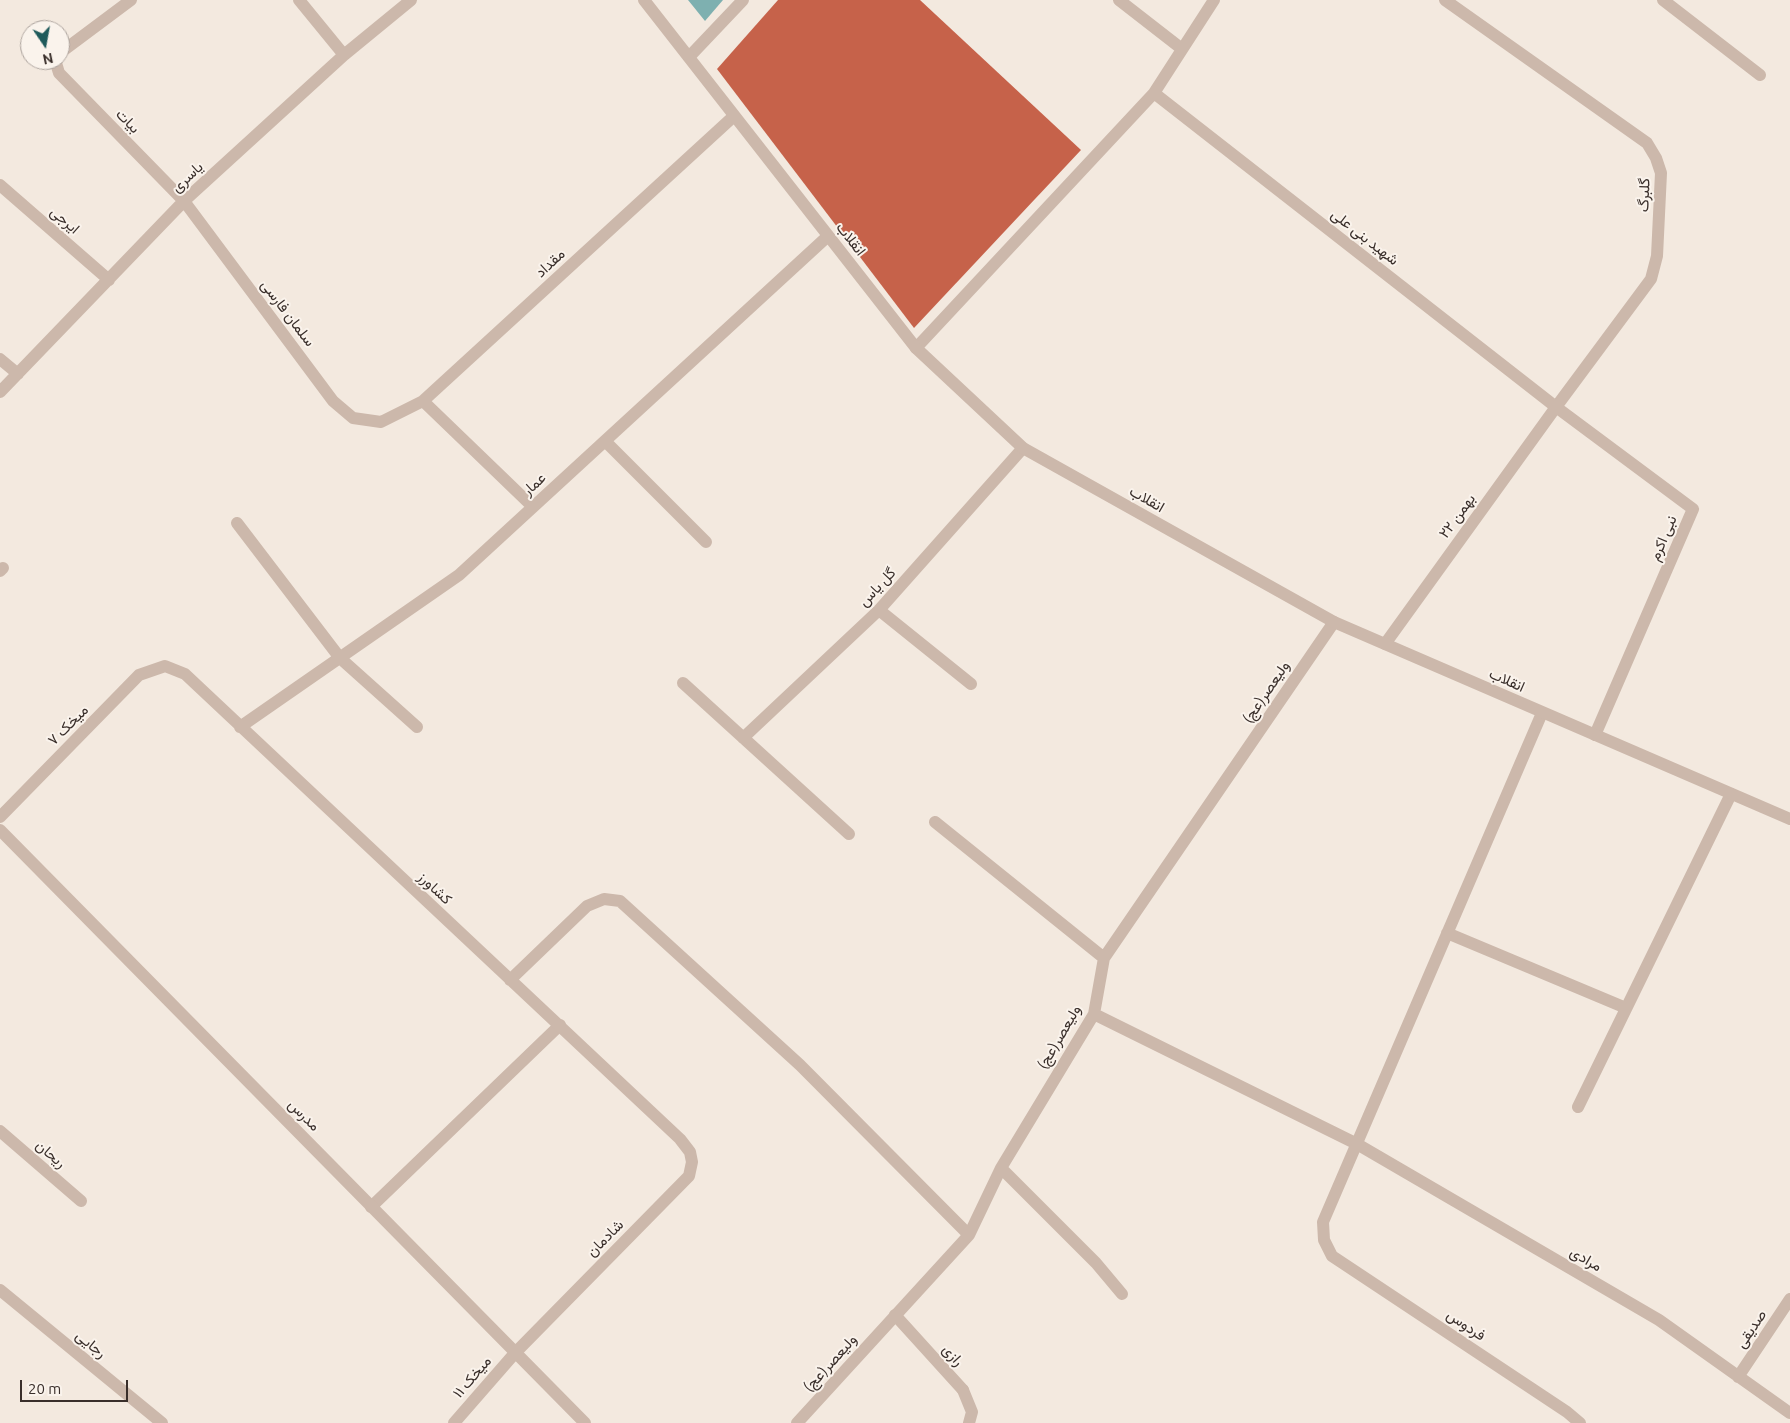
<!DOCTYPE html>
<html>
<head>
<meta charset="utf-8">
<style>
  body { margin:0 }
  #map { position:relative; width:1790px; height:1423px; overflow:hidden; background:#f3e9df; font-family:Ubuntu,sans-serif }
  canvas { display:block }
  .north { position:absolute; left:20px; top:20px; width:50px; height:50px; box-sizing:border-box; background:#faf3ec; border:1px solid #ada49e; border-radius:50%; rotate:168deg; font-size:14px; font-weight:700; line-height:20px; text-align:center; color:#392e2a }
  .north::after { content:''; display:block; margin:auto; width:18px; height:22px; background:#1f5a5b; clip-path:polygon(50% 0,100% 100%,50% 72%,0 100%) }
  .scale { position:absolute; left:20px; top:1380px; width:108px; height:22px; box-sizing:border-box; border:2px solid #392e2a; border-top:0; padding-left:6px; font-size:15px; line-height:18px; white-space:nowrap; color:#392e2a; -webkit-text-stroke:4px #faf3ec; paint-order:stroke }
</style>
</head>
<body>
<div id="map">
<canvas width="1790" height="1423"></canvas>
<div class="north">N</div>
<div class="scale">20 m</div>
</div>
<script>
const ctx = document.querySelector('canvas').getContext('2d');
ctx.lineJoin = 'round';
function fill(path, color) { ctx.fillStyle = color; ctx.fill(path, 'evenodd'); }
const shape = rows => new Path2D(rows.map(r => 'M' + r).join(''));
function strokePath(path, color, width, dash) { ctx.strokeStyle = color; ctx.lineWidth = width; ctx.lineCap = dash ? 'butt' : 'round'; ctx.setLineDash(dash || []); ctx.stroke(path); }
function drawText(font, color, halo, rows, align = 'center') {
  ctx.font = font + ' Ubuntu,Vazirmatn,sans-serif'; ctx.lineWidth = 4; ctx.setLineDash([]); ctx.textBaseline = 'middle'; ctx.strokeStyle = halo; ctx.fillStyle = color; for (const [text, x, y, turn = 0] of rows) {
    ctx.save(); ctx.translate(x, y); ctx.rotate((+turn || 0) * Math.PI / 180); ctx.textAlign = isNaN(turn) ? turn : align; if (halo) ctx.strokeText(text, 0, 0); ctx.fillText(text, 0, 0); ctx.restore();
  }
}
fill(shape([
  [688,0,723,0,705,21]
]), '#7eb0b0');
fill(shape([
  [778,0,920,0,1081,150,914,328,717,69]
]), '#c6624a');
strokePath(shape([
  [371,1207,560,1025],
  [895,1315,963,1390]
]), '#ccb8ab', 12);
strokePath(shape([
  [299,0,344,55],
  [1119,0,1182,49],
  [1663,0,1760,75],
  [60,53,131,0],
  [689,57,743,0],
  [57,60,56,63,59,73,184,201,333,401,353,418,381,422,423,401,734,116],
  [1154,93,1556,407,1693,509,1595,735],
  [0,185,109,280],
  [916,348,1154,93,1214,0],
  [0,359,18,374],
  [0,392,184,201,344,55,411,0],
  [423,401,533,507],
  [605,441,706,542],
  [237,523,340,658,417,727],
  [0,571,3,568],
  [879,610,971,684],
  [1385,644,1556,407,1651,279,1657,256,1661,173,1656,158,1647,143,1445,0],
  [683,683,849,834],
  [1542,713,1323,1222,1324,1240,1332,1256,1567,1412,1580,1423],
  [240,727,459,575,828,236],
  [743,738,879,610,1023,448],
  [0,817,139,675,165,666,185,674,680,1139,690,1152,692,1162,689,1176,515,1353,454,1423],
  [935,822,1104,958],
  [0,830,585,1423],
  [1447,933,1626,1008],
  [510,980,587,906,604,899,620,901,800,1065,969,1235],
  [1094,1014,1357,1144,1659,1320,1790,1413],
  [1578,1107,1731,794],
  [0,1131,81,1201],
  [1001,1168,1096,1263,1122,1294],
  [1738,1377,1790,1299],
  [963,1390,972,1412,969,1423],
  [797,1423,969,1235,1001,1168,1094,1014,1104,958,1334,622]
]), '#ccb8ab', 12);
strokePath(shape([
  [644,0,916,348,1023,448,1334,622,1790,819],
  [0,1290,162,1423]
]), '#ccb8ab', 12);
drawText('15px', '#392e2a', '#faf3ec', [
  ["بیات",128,121,45],
  ["یاسری",187,177,-43],
  ["گلبرگ",1644,195,-88],
  ["ایرجی",65,220,41],
  ["شهید بنی علی",1365,237,38],
  ["انقلاب",851,239,52],
  ["مقداد",550,263,-43],
  ["سلمان فارسی",288,313,53],
  ["عمار",534,484,-43],
  ["انقلاب",1147,499,30],
  ["۲۲ بهمن",1457,516,-54],
  ["نبی اکرم",1663,538,-67],
  ["گل یاس",877,587,-47],
  ["انقلاب",1507,680,24],
  ["ولیعصر(عج)",1266,692,-56],
  ["میخک ۷",68,725,-45],
  ["کشاورز",435,888,43],
  ["ولیعصر(عج)",1059,1037,-60],
  ["مدرس",304,1115,45],
  ["ریحان",51,1154,41],
  ["شادمان",605,1238,-45],
  ["مرادی",1586,1259,30],
  ["فردوس",1466,1325,34],
  ["صدیقی",1751,1329,-56],
  ["رجایی",91,1344,39],
  ["رازی",953,1355,48],
  ["ولیعصر(عج)",830,1363,-48],
  ["میخک ۱۱",472,1377,-49]
]);
</script>
</body>
</html>
